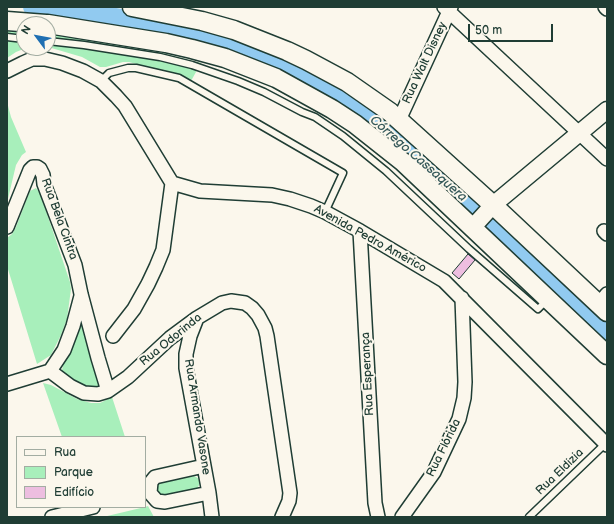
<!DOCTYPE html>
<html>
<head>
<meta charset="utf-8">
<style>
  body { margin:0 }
  #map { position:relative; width:614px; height:524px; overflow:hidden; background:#fbf7ec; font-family:"Balsamiq Sans",sans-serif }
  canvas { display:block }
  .frame { position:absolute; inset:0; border:8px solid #1f3d34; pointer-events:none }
  .legend { position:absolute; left:16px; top:436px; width:130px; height:72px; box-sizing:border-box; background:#fbf7ec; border:1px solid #a3ada2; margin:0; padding:5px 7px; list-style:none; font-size:12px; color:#1f3d34 }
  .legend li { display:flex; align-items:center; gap:8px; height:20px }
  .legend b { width:20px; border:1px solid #a3ada2 }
  .north { position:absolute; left:16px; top:16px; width:40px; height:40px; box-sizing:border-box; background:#fbf7ec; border:1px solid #a3ada2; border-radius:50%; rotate:302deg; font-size:11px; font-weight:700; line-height:16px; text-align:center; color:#1f3d34 }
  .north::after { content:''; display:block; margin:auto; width:14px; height:18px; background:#1f6fb2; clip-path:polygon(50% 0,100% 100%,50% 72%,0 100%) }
  .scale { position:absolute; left:468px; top:24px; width:85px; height:18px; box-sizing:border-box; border:2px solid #1f3d34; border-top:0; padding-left:5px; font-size:12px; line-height:14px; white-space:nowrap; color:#1f3d34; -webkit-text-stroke:3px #fbf7ec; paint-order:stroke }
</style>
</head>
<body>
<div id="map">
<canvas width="614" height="524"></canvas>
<div class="frame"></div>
<ul class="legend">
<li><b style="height:5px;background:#fbf7ec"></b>Rua</li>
<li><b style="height:11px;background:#a8efbb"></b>Parque</li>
<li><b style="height:11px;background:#edbee0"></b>Edifício</li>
</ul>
<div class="north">N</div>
<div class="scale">50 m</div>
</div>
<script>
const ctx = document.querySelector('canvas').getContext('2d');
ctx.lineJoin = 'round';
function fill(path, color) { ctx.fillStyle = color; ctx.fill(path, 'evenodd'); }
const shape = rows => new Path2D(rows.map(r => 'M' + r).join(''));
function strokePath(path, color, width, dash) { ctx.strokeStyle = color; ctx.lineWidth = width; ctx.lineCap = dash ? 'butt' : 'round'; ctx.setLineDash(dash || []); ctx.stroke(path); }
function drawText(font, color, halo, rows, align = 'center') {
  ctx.font = font + ' "Balsamiq Sans",sans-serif'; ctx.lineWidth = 4; ctx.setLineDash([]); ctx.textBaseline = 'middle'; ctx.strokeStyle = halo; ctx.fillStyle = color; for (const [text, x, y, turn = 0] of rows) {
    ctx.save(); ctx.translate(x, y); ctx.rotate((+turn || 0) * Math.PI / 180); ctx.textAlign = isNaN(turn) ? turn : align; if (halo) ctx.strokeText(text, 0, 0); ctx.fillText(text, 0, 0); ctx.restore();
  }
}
fill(shape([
  [7,31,24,32,24,48,26,48,16,52,7,58],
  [48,34,162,53,201,63,191,81,179,76,129,62,123,62,106,67,100,67,82,57,48,47],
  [7,102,11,117,26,152,22,155,16,165,7,203],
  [36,188,40,193,70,282,71,289,67,319,61,335,51,355,37,364,7,266,7,238,12,234,16,227,30,191],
  [80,321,85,323,102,381,100,388,86,388,63,375,62,370,64,361],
  [43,383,51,385,77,399,91,403,100,403,112,397,125,437,62,437],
  [194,476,198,478,200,483,197,489,163,497,160,496,157,492,157,486,162,482],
  [148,506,154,517,103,517,145,507]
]), '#a8efbb');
strokePath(shape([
  [33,7,75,11,169,27,208,36,243,49,294,71,315,81,340,95,362,110,396,136,474,207,607,332]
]), '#91caf0', 20);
const building = shape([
  [468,254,475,260,459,279,452,273,468,254]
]);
fill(building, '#edbee0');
strokePath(building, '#1f3d34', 1);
const service = shape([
  [7,37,24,39],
  [48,41,84,45,160,57,192,65,238,81,264,92,302,112,315,117,343,136,386,171,469,249,538,309,547,300],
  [101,81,109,73,128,68,136,68,179,78,343,173,325,212],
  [529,517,606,443]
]);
const minor = shape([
  [444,7,607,159],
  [605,7,607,9],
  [7,71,23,63,32,59,45,59,62,63,83,71,101,81,116,96,125,106,172,183,200,191,272,195,290,199,311,206,325,212,360,231,444,281,607,445],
  [399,120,451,7],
  [7,227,30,170,33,167,37,167,40,169,43,175,44,184,75,265,81,294,98,358,108,391],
  [360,231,375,503,378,517],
  [604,231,607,234],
  [599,304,607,294],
  [197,318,190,336,186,354,186,368,209,493,212,517],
  [113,336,134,309,148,284,156,267,163,250,172,183],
  [50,371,64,350,73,326,81,296],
  [7,384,50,371,70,386,84,393,98,394,108,391,128,377,170,338,197,318,222,303,231,301,245,303,252,308,258,315,265,328,267,336,290,493,289,501,282,517],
  [204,466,155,477,151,482,150,493,157,501,165,502,209,493],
  [52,517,93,507],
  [402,517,434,472,459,419,464,398,465,382,462,298]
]);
const tertiary = shape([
  [472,228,493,205,607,110]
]);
const secondary = shape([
  [132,7,202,21,234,30,287,51,306,60,347,82,390,112,493,205,607,312],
  [7,21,46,24],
  [48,24,166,43,192,49,225,58,276,78,332,109,355,124,403,162,607,355]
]);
strokePath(service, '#1f3d34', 9);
strokePath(minor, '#1f3d34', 16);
strokePath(tertiary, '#1f3d34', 19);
strokePath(secondary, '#1f3d34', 21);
strokePath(service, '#fbf7ec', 6);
strokePath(minor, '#fbf7ec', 13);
strokePath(tertiary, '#fbf7ec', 16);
strokePath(secondary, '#fbf7ec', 18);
drawText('12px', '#1f3d34', '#fbf7ec', [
  ["Rua Walt Disney",425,63,-65],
  ["Rua Bela Cintra",59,219,70],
  ["Avenida Pedro Américo",370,239,29],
  ["Rua Odorinda",171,340,-39],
  ["Rua Esperança",368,374,-93],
  ["Rua Armando Vasone",197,417,81],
  ["Rua Flórida",444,448,-64],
  ["Rua Eldizia",560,472,-44]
]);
drawText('italic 13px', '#36595a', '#fbf7ec', [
  ["Córrego Cassaquera",418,159,41]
]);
</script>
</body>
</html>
